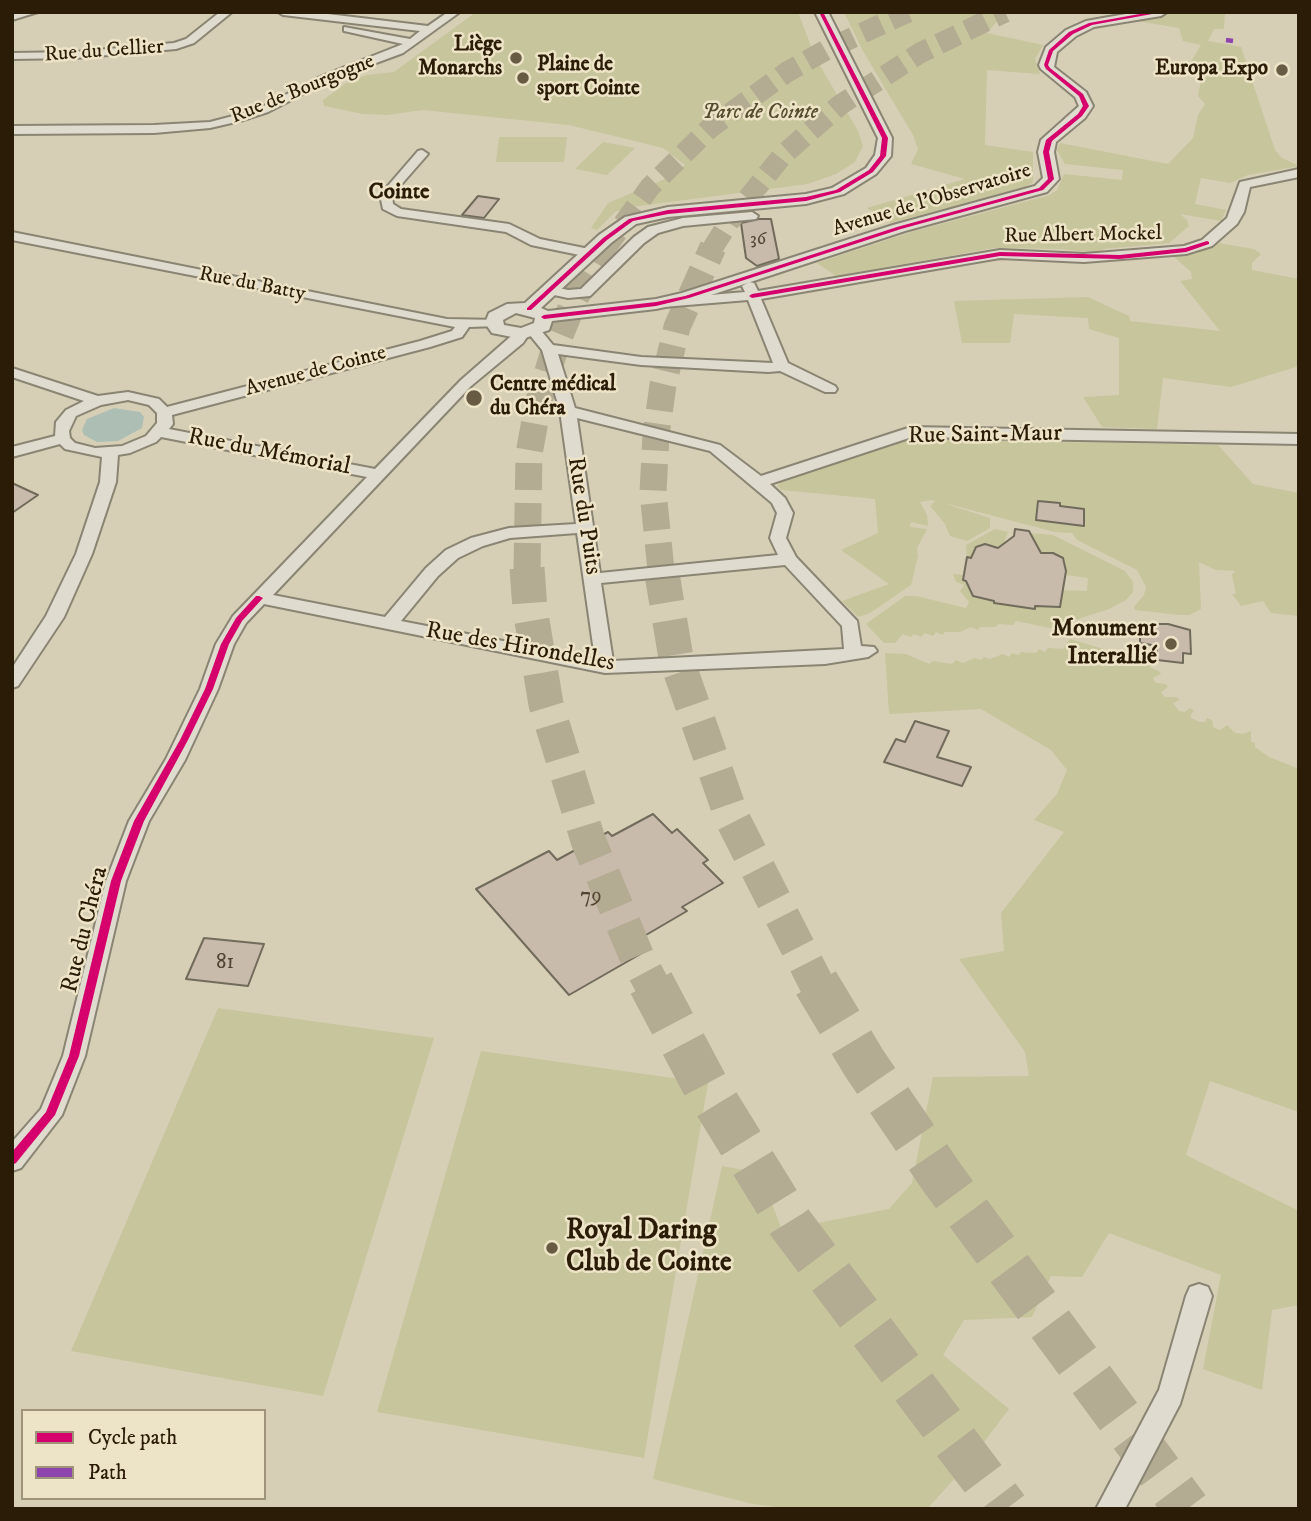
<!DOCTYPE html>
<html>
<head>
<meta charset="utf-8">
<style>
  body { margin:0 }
  #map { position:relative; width:1311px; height:1521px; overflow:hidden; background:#d6cfb6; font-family:"IM FELL DW Pica",serif }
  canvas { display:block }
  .frame { position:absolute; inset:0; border:14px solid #2b1c07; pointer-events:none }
  .legend { position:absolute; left:21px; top:1409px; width:245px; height:91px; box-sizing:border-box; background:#ede4c7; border:2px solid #9f947a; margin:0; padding:9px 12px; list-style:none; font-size:21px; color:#2b1c07 }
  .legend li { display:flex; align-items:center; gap:14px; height:35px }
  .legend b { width:35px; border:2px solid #9f947a }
</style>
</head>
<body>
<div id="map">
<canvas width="1311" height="1521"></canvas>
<div class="frame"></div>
<ul class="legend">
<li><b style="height:9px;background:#d6006c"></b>Cycle path</li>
<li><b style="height:9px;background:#8e44ad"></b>Path</li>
</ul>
</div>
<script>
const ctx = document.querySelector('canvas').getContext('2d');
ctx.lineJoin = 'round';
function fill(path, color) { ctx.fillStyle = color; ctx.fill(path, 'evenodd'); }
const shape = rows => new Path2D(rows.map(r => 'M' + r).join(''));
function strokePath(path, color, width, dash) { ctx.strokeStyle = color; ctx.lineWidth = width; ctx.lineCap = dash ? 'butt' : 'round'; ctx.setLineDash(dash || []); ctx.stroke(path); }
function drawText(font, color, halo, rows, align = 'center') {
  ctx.font = font + ' "IM FELL DW Pica",serif'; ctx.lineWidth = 5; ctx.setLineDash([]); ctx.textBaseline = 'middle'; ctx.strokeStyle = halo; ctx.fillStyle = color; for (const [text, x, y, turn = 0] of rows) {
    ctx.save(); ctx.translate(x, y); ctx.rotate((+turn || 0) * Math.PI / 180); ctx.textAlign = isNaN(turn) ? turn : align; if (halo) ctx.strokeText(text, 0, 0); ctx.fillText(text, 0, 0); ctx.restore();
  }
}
fill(shape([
  [476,12,798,12,815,57,858,131,863,146,855,162,836,174,808,184,631,207,615,212,597,230,591,228,608,203,670,177,685,165,663,148,569,125,423,110,387,115,363,114,324,106,323,100,349,81,367,75,394,72],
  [844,12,1005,12,987,33,1043,45,1035,59,1040,74,987,70,985,145,1033,152,1033,182,1022,189,890,223,867,208,965,179,911,164,918,149,913,135,863,51],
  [1181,12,1225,12,1224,29,1214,29,1208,41,1241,47,1275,150,1282,158,1299,166,1248,175,1230,183,1201,178,1195,204,1226,210,1221,221,1180,214,1187,220,1189,226,1169,243,1104,249,1097,253,1060,249,994,248,836,276,817,263,911,232,1050,195,1057,190,1064,174,1122,180,1123,170,1065,164,1057,150,1060,143,1168,164,1193,138,1198,115,1205,104,1198,96,1202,75,1194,69,1186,70,1201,45,1183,41,1179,28,1137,21],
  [499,137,567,137,564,162,496,162],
  [603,142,635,148,607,175,575,169],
  [1218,243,1254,249,1261,254,1252,263,1252,270,1299,279,1299,366,1231,387,1163,378,1157,429,1102,427,1083,397,1119,395,1119,338,1089,329,1088,318,1014,314,1010,343,962,343,954,301,1088,297,1129,316,1130,321,1220,331,1180,281,1192,279,1191,272,1173,256,1196,253],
  [900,439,1218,445,1253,484,1299,493,1299,616,1271,613,1263,601,1241,606,1232,594,1236,594,1232,575,1235,571,1216,570,1201,563,1199,563,1201,609,1189,615,1180,615,1135,610,1134,607,1144,595,1146,587,1137,570,1077,540,1072,533,1055,532,940,502,990,518,990,528,967,541,950,536,945,524,930,506,935,501,931,500,920,502,927,515,928,526,911,522,910,527,927,529,917,548,918,556,911,585,870,613,858,617,842,601,889,584,841,550,878,533,875,499,782,490,777,486,784,479],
  [995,529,1008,532,1001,550,980,545,976,547,980,559,967,557,966,545],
  [1028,533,1053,535,1125,571,1133,582,1133,592,1126,600,1109,609,1050,628,1016,621,1013,625,998,624,995,627,980,627,978,630,971,627,960,632,945,632,942,635,936,632,933,636,925,633,921,637,914,634,911,637,903,634,895,643,884,643,866,624,905,596,916,596,966,608,969,602,960,591,964,585,956,582,953,574,964,575,963,581,977,583,970,590,976,597,995,597,994,603,1025,608,1035,609,1035,602,1050,608,1058,606,1060,600,1054,590,1087,591,1088,578,1066,575,1062,558,1053,553,1042,556],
  [1070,639,1117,653,1140,657,1150,663,1151,668,1159,671,1161,674,1153,678,1156,683,1166,684,1168,687,1161,692,1165,697,1176,697,1180,700,1173,703,1179,711,1185,712,1190,708,1194,711,1191,714,1191,718,1200,722,1205,722,1207,718,1212,720,1213,727,1220,730,1227,725,1235,733,1243,734,1251,731,1251,742,1255,743,1255,747,1269,757,1299,769,1299,1112,1210,1081,1186,1155,1299,1211,1299,1305,1272,1310,1262,1390,1203,1369,1221,1275,1109,1233,1082,1277,1051,1276,1032,1317,964,1320,943,1355,1009,1409,966,1466,927,1509,792,1509,753,1504,653,1479,722,1166,760,1173,782,1230,889,1209,912,1183,933,1077,1029,1076,1025,1052,959,959,1004,951,1001,913,1064,832,1034,820,1057,794,1067,770,1051,750,981,709,889,714,885,653,906,654,929,664,933,661,952,664,956,660,963,663,975,658,981,660,984,657,990,659,1003,654,1009,657,1012,653,1018,655,1021,652,1036,653,1039,649,1045,652,1048,648,1063,649],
  [218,1008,434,1038,323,1396,71,1351],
  [481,1051,708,1083,644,1458,377,1412]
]), '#c6c59b');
fill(shape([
  [114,408,140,412,144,417,142,428,118,441,97,442,84,435,82,430,87,419]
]), '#adbeb5');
const building = shape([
  [478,196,499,199,484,218,462,215,478,196],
  [759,219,771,219,779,259,757,266,746,258,741,223,759,219],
  [12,483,38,495,12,513,12,483],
  [1038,501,1060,503,1060,506,1084,509,1084,526,1036,520,1038,501],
  [1015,529,1029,531,1041,553,1053,553,1063,558,1066,571,1060,607,1035,606,1035,609,994,603,994,601,973,596,966,581,963,580,967,557,971,558,976,547,985,544,998,548,1014,536,1015,529],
  [1147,624,1168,624,1190,630,1191,654,1183,653,1183,663,1157,660,1157,646,1140,643,1140,629,1147,629,1147,624],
  [915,721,949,731,937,757,971,767,962,786,884,762,896,739,905,742,915,721],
  [653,814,672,833,677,829,708,860,703,863,723,883,682,907,687,911,634,942,644,952,569,995,476,889,549,851,557,860,608,832,612,836,653,814],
  [204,938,264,944,248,986,186,979,204,938]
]);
fill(building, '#c8bbac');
strokePath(building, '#716b5c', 2);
strokePath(shape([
  [605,249,650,187,710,128,787,72,826,50,908,12],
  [712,249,729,222,782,156,840,105,920,53,1005,12]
]), '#b4ab93', 21, [21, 10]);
strokePath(shape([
  [527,570,529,454,538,404,556,345,576,296,606,247],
  [661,570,653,492,656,435,663,385,677,327,713,247]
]), '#b4ab93', 27, [27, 13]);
strokePath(shape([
  [527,568,530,609,546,704,588,840,637,957,652,985],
  [661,568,676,658,732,818,817,985]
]), '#b4ab93', 35, [35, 18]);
strokePath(shape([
  [651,983,705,1085,790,1223,1006,1509],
  [816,983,864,1063,943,1179,1187,1509]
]), '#b4ab93', 46, [46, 23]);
const minor = shape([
  [19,12,38,12,12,20,12,14,19,12],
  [220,12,232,12,194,43,176,49,75,58,12,59,12,53,75,52,174,43,186,39,220,12],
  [278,12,311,12,428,26,448,12,460,12,403,53,330,80,268,112,240,121,210,128,154,133,12,134,12,126,154,125,210,122,233,116,260,108,322,76,403,44,344,31,344,27,410,39,420,31,283,15,278,12],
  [422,150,428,154,392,195,393,204,401,209,509,224,540,239,594,250,596,253,589,257,531,245,506,232,397,216,383,209,380,195,418,151,422,150],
  [1299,169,1299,177,1250,187,1244,212,1237,224,1212,246,1186,254,1084,262,1000,258,761,299,788,363,835,386,837,389,835,392,825,392,780,371,768,372,641,365,558,354,575,408,720,445,761,476,911,427,1299,434,1299,444,912,437,770,484,785,498,793,513,786,538,796,557,857,621,861,646,874,647,877,651,868,657,825,664,605,673,264,604,246,623,234,644,218,689,185,760,149,821,126,881,85,1056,62,1115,21,1168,12,1171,12,1142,41,1109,63,1056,106,881,129,821,166,759,200,689,216,644,233,616,367,477,161,437,156,442,130,453,118,455,116,482,92,554,64,617,18,686,12,688,12,668,46,616,76,554,100,482,102,457,65,449,60,444,12,457,12,447,55,436,56,422,66,410,84,401,12,377,12,368,98,396,128,392,159,399,167,407,420,341,452,331,455,327,12,240,12,232,447,319,499,320,499,326,469,327,462,337,430,347,172,415,173,424,169,429,375,469,461,380,517,331,527,331,534,327,539,328,553,345,641,357,773,363,748,300,663,307,656,303,663,299,745,292,742,286,749,282,754,283,758,291,1000,250,1084,254,1184,246,1202,240,1227,218,1240,182,1299,169],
  [529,334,542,350,560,411,576,524,509,528,471,538,446,550,426,568,385,617,273,595,471,386,523,343,529,334],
  [128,400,149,405,157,413,157,423,146,436,122,446,95,448,75,443,70,438,69,431,76,416,101,405,128,400],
  [577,418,710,451,772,503,777,513,770,538,778,555,600,573,577,418],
  [577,533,595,659,401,621,438,576,458,558,483,546,510,538,577,533],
  [785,565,842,626,844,649,613,661,601,583,785,565],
  [752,212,758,216,756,219,683,226,658,233,644,243,590,296,568,298,545,293,543,290,550,286,568,290,581,289,634,237,648,227,683,218,752,212],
  [1199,1284,1208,1287,1212,1296,1180,1404,1125,1509,1096,1509,1159,1390,1186,1296,1190,1287,1199,1284]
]);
const tertiary = shape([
  [815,12,828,12,892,138,891,156,876,174,844,194,806,204,668,217,636,224,611,243,541,308,548,311,656,299,682,293,893,225,1035,186,1043,178,1038,152,1041,140,1079,106,1075,97,1041,69,1039,65,1046,47,1066,30,1086,21,1137,12,1167,12,1161,16,1094,27,1076,36,1057,52,1054,67,1086,92,1093,106,1085,118,1056,142,1054,152,1059,179,1047,192,905,231,693,301,656,309,552,321,549,330,522,339,492,333,485,323,489,313,507,304,525,303,599,235,625,217,668,207,806,194,832,188,866,168,875,155,878,138,815,12],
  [516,313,535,318,534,323,521,328,504,325,503,320,516,313]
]);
strokePath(minor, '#8a8473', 4);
strokePath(tertiary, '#8a8473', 4);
fill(minor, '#dfdccf');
fill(tertiary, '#dfdccf');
strokePath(shape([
  [1226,40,1233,41]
]), '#8e44ad', 4.5, [9, 4.5]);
fill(shape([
  [819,12,823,12,888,138,886,156,873,172,840,192,806,201,668,214,633,221,607,240,531,310,527,310,527,308,603,238,629,219,668,210,806,197,836,190,869,170,880,156,882,138,819,12],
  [1151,12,1163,12,1092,25,1073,34,1053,51,1048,65,1050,68,1083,94,1089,106,1082,116,1052,141,1049,152,1054,179,1043,190,901,229,689,298,656,306,544,319,541,317,544,315,656,302,685,296,897,227,1039,188,1048,179,1043,152,1046,140,1078,114,1083,106,1079,96,1046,69,1044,65,1049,50,1069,32,1089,23,1151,12],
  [1207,241,1209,242,1209,244,1186,252,1120,259,1000,256,752,298,749,296,752,294,1000,252,1120,255,1185,248,1207,241],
  [256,596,259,596,263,598,242,621,229,644,213,689,188,740,144,821,121,881,79,1056,55,1115,16,1163,12,1165,12,1152,46,1112,69,1056,111,881,134,821,180,740,205,689,221,644,236,618,256,596]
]), '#d6006c');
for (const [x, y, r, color] of [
  [516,58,7,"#675b44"],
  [1282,70,7,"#675b44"],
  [523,78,7,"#675b44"],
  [474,398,9,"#675b44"],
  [1171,644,7,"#675b44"],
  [552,1248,7,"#675b44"]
]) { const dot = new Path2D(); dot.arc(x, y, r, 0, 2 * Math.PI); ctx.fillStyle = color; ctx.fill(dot); strokePath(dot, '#ede4c7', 2.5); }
drawText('18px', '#524430', null, [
  ["36",758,240]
]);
drawText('bold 21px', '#2b1c07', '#ede4c7', [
  ["Liège",502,46],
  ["Monarchs",502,70],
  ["Plaine de",537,66,"left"],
  ["sport Cointe",537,90,"left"],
  ["Europa Expo",1268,70],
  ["Centre médical",490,386,"left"],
  ["du Chéra",490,410,"left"]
], 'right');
drawText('21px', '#2b1c07', '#ede4c7', [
  ["Rue du Cellier",104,52,-4],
  ["Rue de Bourgogne",303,90,-22],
  ["Avenue de l'Observatoire",932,201,-17],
  ["Rue Albert Mockel",1083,236,-1],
  ["Rue du Batty",252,285,11],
  ["Avenue de Cointe",316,372,-15]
]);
drawText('italic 21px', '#554c2d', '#ede4c7', [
  ["Parc de Cointe",760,114]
]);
drawText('21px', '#524430', null, [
  ["79",591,898],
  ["81",225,964]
]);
drawText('bold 23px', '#2b1c07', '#ede4c7', [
  ["Cointe",399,193]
]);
drawText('24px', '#2b1c07', '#ede4c7', [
  ["Rue Saint-Maur",985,436,-1],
  ["Rue du Mémorial",269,453,11],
  ["Rue du Puits",583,516,81],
  ["Rue des Hirondelles",520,648,10],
  ["Rue du Chéra",86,930,-76]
]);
drawText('bold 24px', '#2b1c07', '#ede4c7', [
  ["Monument",1157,630],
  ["Interallié",1157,658]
], 'right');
drawText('bold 28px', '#2b1c07', '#ede4c7', [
  ["Royal Daring",566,1232],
  ["Club de Cointe",566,1264]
], 'left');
</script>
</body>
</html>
